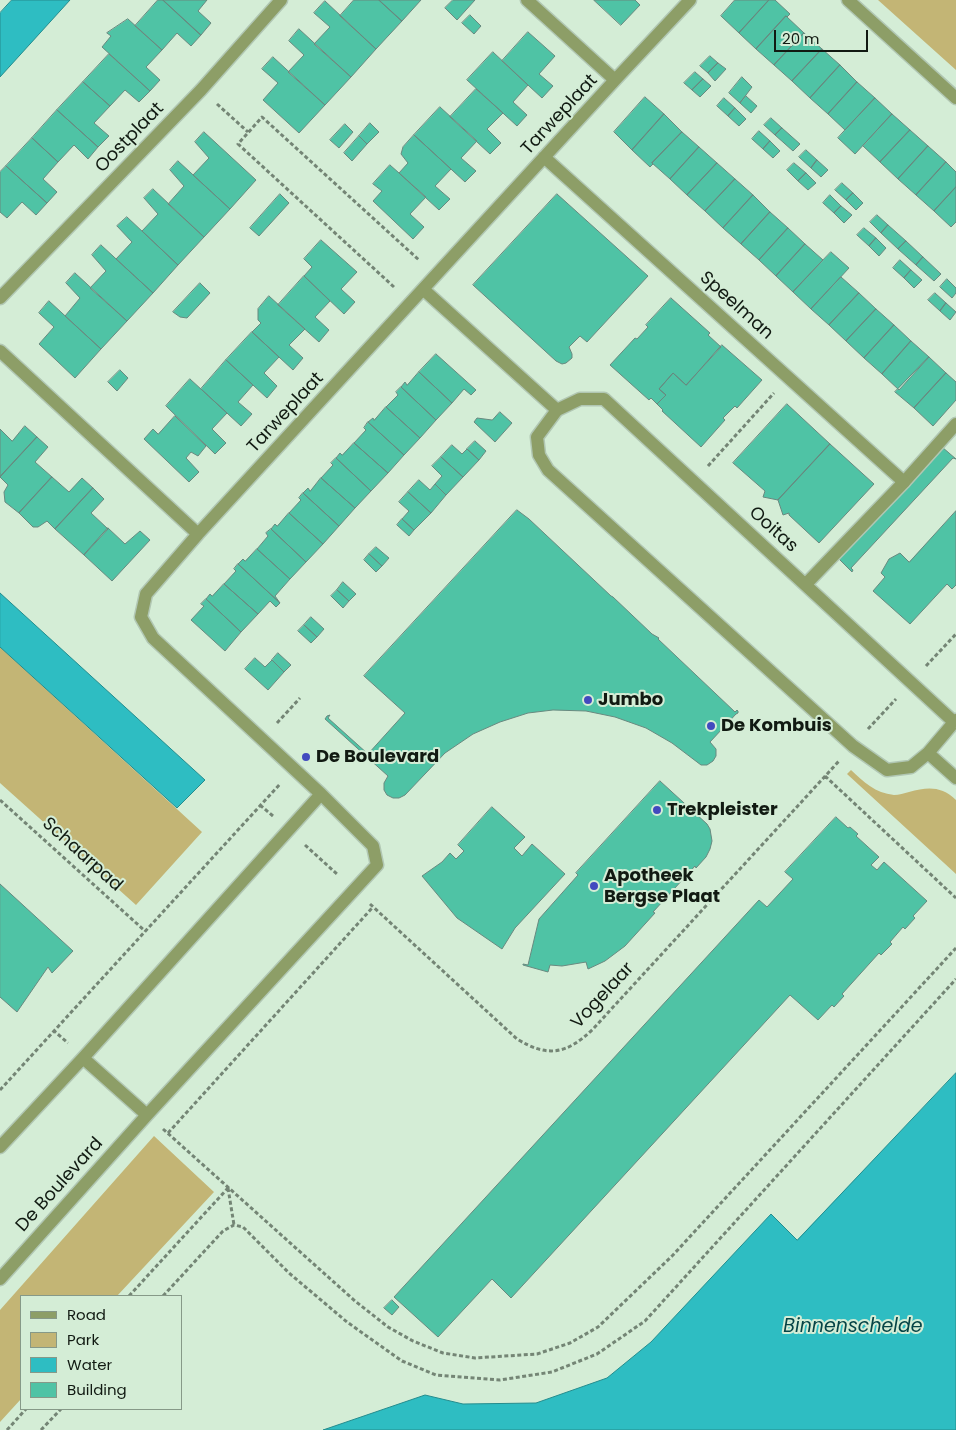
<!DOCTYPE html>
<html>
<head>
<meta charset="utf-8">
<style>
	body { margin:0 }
	#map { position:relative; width:956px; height:1430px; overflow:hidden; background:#d4edd6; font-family:Poppins,sans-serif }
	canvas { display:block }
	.legend { position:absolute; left:20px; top:1295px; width:162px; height:115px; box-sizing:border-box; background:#d4edd6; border:1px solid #869988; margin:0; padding:6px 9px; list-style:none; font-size:15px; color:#111a12 }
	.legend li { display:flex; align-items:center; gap:10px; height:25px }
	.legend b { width:25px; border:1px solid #869988 }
	.scale { position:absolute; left:774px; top:30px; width:94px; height:22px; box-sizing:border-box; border:2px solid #111a12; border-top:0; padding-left:6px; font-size:15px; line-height:18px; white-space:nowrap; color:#111a12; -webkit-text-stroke:4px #d4edd6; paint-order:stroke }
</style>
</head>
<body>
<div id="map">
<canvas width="956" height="1430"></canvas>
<ul class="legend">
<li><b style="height:6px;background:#8d9e67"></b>Road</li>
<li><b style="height:14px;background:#c3b575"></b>Park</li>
<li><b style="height:14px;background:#2ebdc2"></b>Water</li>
<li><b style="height:14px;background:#4fc3a5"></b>Building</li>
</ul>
<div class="scale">20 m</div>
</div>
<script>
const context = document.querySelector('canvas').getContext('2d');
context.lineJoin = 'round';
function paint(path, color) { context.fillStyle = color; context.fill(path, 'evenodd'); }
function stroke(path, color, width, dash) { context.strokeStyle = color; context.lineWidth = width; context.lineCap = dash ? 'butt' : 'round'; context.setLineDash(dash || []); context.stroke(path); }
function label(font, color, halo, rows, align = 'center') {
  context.font = font + ' Poppins,sans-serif'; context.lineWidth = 4; context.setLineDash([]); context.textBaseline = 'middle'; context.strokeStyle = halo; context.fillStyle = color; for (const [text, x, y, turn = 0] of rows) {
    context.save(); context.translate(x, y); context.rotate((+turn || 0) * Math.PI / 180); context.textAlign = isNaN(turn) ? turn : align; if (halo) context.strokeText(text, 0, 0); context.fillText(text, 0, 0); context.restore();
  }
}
paint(new Path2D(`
	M878,0H956V70Z
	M0,647L202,832L136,905L0,783Z
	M851,770C864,782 875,793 894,795C899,795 904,793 909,792C928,787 941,786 956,800V874L847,774Z
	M154,1136L214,1192L117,1296H21V1399L0,1422V1310Z`), '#c3b575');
const water = new Path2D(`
	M12,0H70L0,77V13Z
	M0,593L205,780L177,808L0,647Z
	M956,1073V1430H323L425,1395L463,1404L536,1403L607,1378L651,1342L771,1214L797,1240Z`);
paint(water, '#2ebdc2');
stroke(water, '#258c8d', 1);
const building = new Path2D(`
	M158,0H163L201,35L191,46L177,33L162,50L135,26Z
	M163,0H207L198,11L211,23L201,35Z
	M354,0H379L402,21L376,49L340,16Z
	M379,0H421L402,21Z
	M453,0H475L457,20L445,8Z
	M594,0H635L640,5L621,25Z
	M735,0H769L739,33L721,16Z
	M769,0H775L790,14L787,17L786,16L756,49L739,33Z
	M325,1L376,49L351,77L314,44L330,27L314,13Z
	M470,15L481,26L474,34L462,23Z
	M786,16L804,33L774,65L756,49Z
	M128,19L162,50L146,67L160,80L150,91L102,47L111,36L107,33Z
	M299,29L351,77L325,105L288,72L304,55L289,41Z
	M528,32L555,56L539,74L553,86L542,98L502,61Z
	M804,33L822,49L792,81L774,65Z
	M822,49L840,65L810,98L792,81Z
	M493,52L528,85L513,102L527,115L517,126L467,80Z
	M109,54L150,91L139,102L125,90L110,106L83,82Z
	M710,56L718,63L708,73L700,66Z
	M273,57L325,105L299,133L263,100L278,83L262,69Z
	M718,63L726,69L715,81L708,73Z
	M840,65L857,82L828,114L810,98Z
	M695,72L703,79L692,90L684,83Z
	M742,77L752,87L740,103L729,93Z
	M703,79L711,86L700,97L692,90Z
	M83,82L110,106L94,123L109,136L98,147L57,110Z
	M857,82L875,98L845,130L828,114Z
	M476,89L503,113L487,129L501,143L490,154L450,117Z
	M746,96L757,106L751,113L740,103Z
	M645,97L664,114L632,150L614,132Z
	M724,98L735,108L728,116L717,106Z
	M875,98L892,114L855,154L838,138Z
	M440,107L477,141L461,158L476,171L465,182L414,135Z
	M735,108L746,119L739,126L728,116Z
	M57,110L98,147L88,159L74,145L58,162L32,138Z
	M664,114L682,132L652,163L653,164L650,167L632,150Z
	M892,114L910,130L880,162L863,146Z
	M771,118L782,128L775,135L764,125Z
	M370,123L379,132L367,144L359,136Z
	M345,124L353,132L339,148L330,140Z
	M782,128L800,144L793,151L775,135Z
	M910,130L928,146L898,179L880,162Z
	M759,131L770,141L763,149L752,139Z
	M204,132L256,180L230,209L193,175L209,158L195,142Z
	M682,132L699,147L670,179L652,163Z
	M414,135L451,169L435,186L450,199L439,210L399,173L408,163L401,154L403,147Z
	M359,136L367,144L352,161L344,153Z
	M32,138L58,162L43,179L57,192L47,203L6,166Z
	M770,141L780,151L773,158L763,149Z
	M928,146L946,162L916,195L898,179Z
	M699,147L717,163L687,195L670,179Z
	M806,150L817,160L811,168L799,157Z
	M817,160L828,170L821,177L811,168Z
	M178,161L230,209L204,237L168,204L184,186L170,170Z
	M946,162L956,172V187L934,211L916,195Z
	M717,163L735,179L705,211L687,195Z
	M794,163L806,173L798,181L787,170Z
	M390,165L426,197L410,214L424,227L413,239L373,201L382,191L373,184Z
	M6,166L47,203L36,215L22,202L7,218L0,212V172Z
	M806,173L816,183L808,190L798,181Z
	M735,179L753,195L723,228L705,211Z
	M842,183L853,193L846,200L835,190Z
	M956,187V222L951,227L934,211Z
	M153,189L204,237L178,265L142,231L158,214L144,198Z
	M853,193L863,203L856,210L846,200Z
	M280,194L289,203L259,236L250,228Z
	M557,194L648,276L587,342L580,336L569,347L572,354V358L566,363L562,364L556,361L473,285Z
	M753,195L770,212L741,244L723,228Z
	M830,195L841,206L834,213L823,203Z
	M841,206L852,215L844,223L834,213Z
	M770,212L788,228L759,260L741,244Z
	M877,215L888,225L881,233L870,222Z
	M127,217L178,265L153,293L116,259L132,242L117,226Z
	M888,225L906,241L898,249L881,233Z
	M788,228L805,244L776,276L759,260Z
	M864,228L876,238L869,246L857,235Z
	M876,238L886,248L879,256L869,246Z
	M321,240L357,272L341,289L355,302L344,314L304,276L312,267L304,259Z
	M906,241L923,257L916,265L898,249Z
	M805,244L823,260L793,292L776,276Z
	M101,245L153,293L127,321L90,288L106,271L92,255Z
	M831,252L849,268L811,309L793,292Z
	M923,257L941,274L934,281L916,265Z
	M900,260L911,270L904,278L893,268Z
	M911,270L922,280L914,288L904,278Z
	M75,273L127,321L101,349L65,316L80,298L66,283Z
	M304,276L330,301L315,317L329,330L319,342L278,305Z
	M841,277L859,293L829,325L811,309Z
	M947,279L956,288V293L952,298L940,287Z
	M200,283L210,293L187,318L180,317L173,312Z
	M859,293L876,309L846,341L829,325Z
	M935,293L946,303L940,311L928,300Z
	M269,296L305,329L289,345L303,358L293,370L252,332L261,323L258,320V309Z
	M671,298L710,333L708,335L721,347L686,385L673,373L659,389L666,395L657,404L651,398L649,400L610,365L635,338L637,339L648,327L646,325Z
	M49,301L101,349L75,378L39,344L54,327L39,313Z
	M946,303L956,312L950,320L940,311Z
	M876,309L894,325L864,358L846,341Z
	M894,325L911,341L882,374L864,358Z
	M252,332L279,357L264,373L277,386L267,398L226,360Z
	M911,341L929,357L899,390L882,374Z
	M722,345L762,380L737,408L735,406L723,418L725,420L701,447L662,411L663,410L657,404L666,395L659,389L673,373L686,385Z
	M436,354L476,390L471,395L464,389L452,403L419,372Z
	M929,357L946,373L914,408L895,392Z
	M226,360L253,385L238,402L252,414L241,426L201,389Z
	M120,370L128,378L117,391L108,382Z
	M419,372L452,403L436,420L401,387L405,382L407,385Z
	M946,373L956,382V400L933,426L914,408Z
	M190,379L227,413L212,429L226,443L215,454L166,406Z
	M401,387L436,420L420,438L386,407L398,395L396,392Z
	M787,404L830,444L778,500L763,497L765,491L733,463Z
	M386,407L420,438L404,455L368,422L373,418L374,420Z
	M500,412L512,423L495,442L474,422L477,418L492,420Z
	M175,416L206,446L198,456L191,452L186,458L199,472L189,482L144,439L153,429L158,434Z
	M368,422L404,455L388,473L354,443L366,430L364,428Z
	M25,426L37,437L0,477V429L12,441Z
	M37,437L48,447L35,462L52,477L19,513L5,502L4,492L8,485L0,477Z
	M475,441L486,451L479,460L467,449Z
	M354,443L388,473L371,491L336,458L340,453L342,455Z
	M830,444L874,484L819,543L789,515V513L783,515L778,500Z
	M452,445L462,454L467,449L479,460L463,477L441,457Z
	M942,447L956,459L953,458L851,568L853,570L852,572L839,559Z
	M441,457L463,477L446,495L435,484L442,476L432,466Z
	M336,458L371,491L355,508L321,478L333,465L331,463Z
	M52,477L69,492L82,478L93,488L55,529L47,521L38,527H33L19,513Z
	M321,478L355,508L339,526L303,493L308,488L310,491Z
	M419,480L430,490L435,484L446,495L431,513L408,492Z
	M93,488L104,499L91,513L108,529L84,555L55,529Z
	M408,492L431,513L414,530L402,519L409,511L399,502Z
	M303,493L339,526L323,544L289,513L301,500L299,498Z
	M517,510L529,519L611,596L613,597L652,634L659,638L658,639L735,712L737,710L738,711V713L736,714L710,742L716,749V756L713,761L707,765H701L672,743L646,728L615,717L586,711L553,710L528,713L500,722L473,734L445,753L405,795L399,798H393L387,795L384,790V783L388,776L325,719L327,716L330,715L328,718L368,754L405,713L364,676Z
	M956,511V585L952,589L947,584L910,624L873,591L885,577L881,573L889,559L900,553L909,562Z
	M289,513L323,544L306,562L271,529L275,524L277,526Z
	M402,519L414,530L409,536L397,525Z
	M108,528L125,544L140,531L150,540L112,581L84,555Z
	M271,529L306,562L290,579L257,549L268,536L266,533Z
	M376,547L389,558L382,566L369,554Z
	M257,549L290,579L275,596L280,603L238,564L243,559L245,561Z
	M369,554L382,566L376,572L364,560Z
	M238,564L280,603L276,607L270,601L258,614L224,584L236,571L234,569Z
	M343,582L356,594L349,601L337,590Z
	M224,584L258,614L241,632L206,599L210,594L212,596Z
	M337,590L349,601L343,608L331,596Z
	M206,599L241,632L225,651L191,620L204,606L201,604Z
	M311,617L324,629L317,637L304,625Z
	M304,625L317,637L311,643L298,631Z
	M278,653L291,665L284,672L272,660Z
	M255,658L265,667L272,660L284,672L268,690L245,669Z
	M660,781L707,824L710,829L712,841L710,849L706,857L696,868L695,866L653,912L655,913L625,946L605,961L588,969L586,962L562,966L550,965L548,972L523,965V964L528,965L539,919L578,875L576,873Z
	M492,807L525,837L514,848L522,856L532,844L565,874L515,928L502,949L457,918L422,876L442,862L450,853L456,859L464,851L458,845Z
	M836,817L848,828L850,827L858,834L856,836L879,857L871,865L877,870L884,862L927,901L913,916L915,918L905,929L903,927L890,942L892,944L881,955L879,953L842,994L844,996L834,1007L832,1005L818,1020L790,995L511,1298L492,1279L438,1337L394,1297L759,900L767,907L793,879L785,872Z
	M0,884L73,951L52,973L48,967L17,1012L0,997Z
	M392,1300L399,1307L392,1315L384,1308Z`);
paint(building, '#4fc3a5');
stroke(building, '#68897f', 1);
const lane = new Path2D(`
	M806,584L904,482L956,424`);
const street = new Path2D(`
	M527,0L615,80
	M848,0L956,98
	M544,157L904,482
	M424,290L557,410L580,399H604L954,722
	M0,298L201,90L281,0
	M0,351L198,534
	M557,410L537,437L539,455L548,470L853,746L887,770L911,767L928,753L956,720
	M928,753L956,778
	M83,1058L147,1115
	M0,1147L83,1058L321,794
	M0,1279L147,1115L377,865L373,846L321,794L153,638L141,617L146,594L198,534L615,80L690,0`);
stroke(lane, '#b1c7b3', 15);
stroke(street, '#b1c7b3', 15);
stroke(new Path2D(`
	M217,104L248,132
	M394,287L238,144L262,117L419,260
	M708,466L774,393
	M926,666L956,634
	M277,723L300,698
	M868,729L896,699
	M825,776L956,898
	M0,800L145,931
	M260,805L273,816
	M305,845L338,875
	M370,904L517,1039C548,1058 567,1054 593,1029L839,761
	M53,1030L68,1043
	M0,1090L280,784
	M163,1129L355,1301L388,1327L413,1341L443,1353L475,1358L537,1354L570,1343L598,1327L673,1255L956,948
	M168,1133L373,907
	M228,1188L234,1225
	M129,1296L228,1188
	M163,1296L223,1231L234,1225L243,1227L289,1273L347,1322L402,1361L436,1375L500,1380L552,1372L597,1354L645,1321L956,979
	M7,1430L26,1409
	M41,1430L61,1409`), '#748575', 3, [4, 2.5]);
stroke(lane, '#8d9e67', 12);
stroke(street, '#8d9e67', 12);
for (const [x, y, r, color] of [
	[588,700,5,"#424abf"],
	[711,726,5,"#424abf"],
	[306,757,5,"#424abf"],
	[657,810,5,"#424abf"],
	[594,886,5,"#424abf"]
]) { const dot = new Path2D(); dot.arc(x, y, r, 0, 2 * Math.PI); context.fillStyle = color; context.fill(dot); stroke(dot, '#d4edd6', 2); }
label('18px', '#111a12', '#d4edd6', [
	["Tarweplaat",560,115,-47],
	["Oostplaat",130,138,-46],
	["Speelman",736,306,42],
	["Tarweplaat",286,413,-47],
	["Ooitas",773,530,42],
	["Schaarpad",82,855,42],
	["Vogelaar",603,996,-47],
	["De Boulevard",60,1185,-48]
]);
label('bold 18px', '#111a12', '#d4edd6', [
	["Jumbo",598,700],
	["De Kombuis",721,726],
	["De Boulevard",316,757],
	["Trekpleister",667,810],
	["Apotheek",604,876],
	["Bergse Plaat",604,897]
], 'left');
label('italic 19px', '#054446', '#d4edd6', [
	["Binnenschelde",853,1327]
]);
</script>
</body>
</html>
